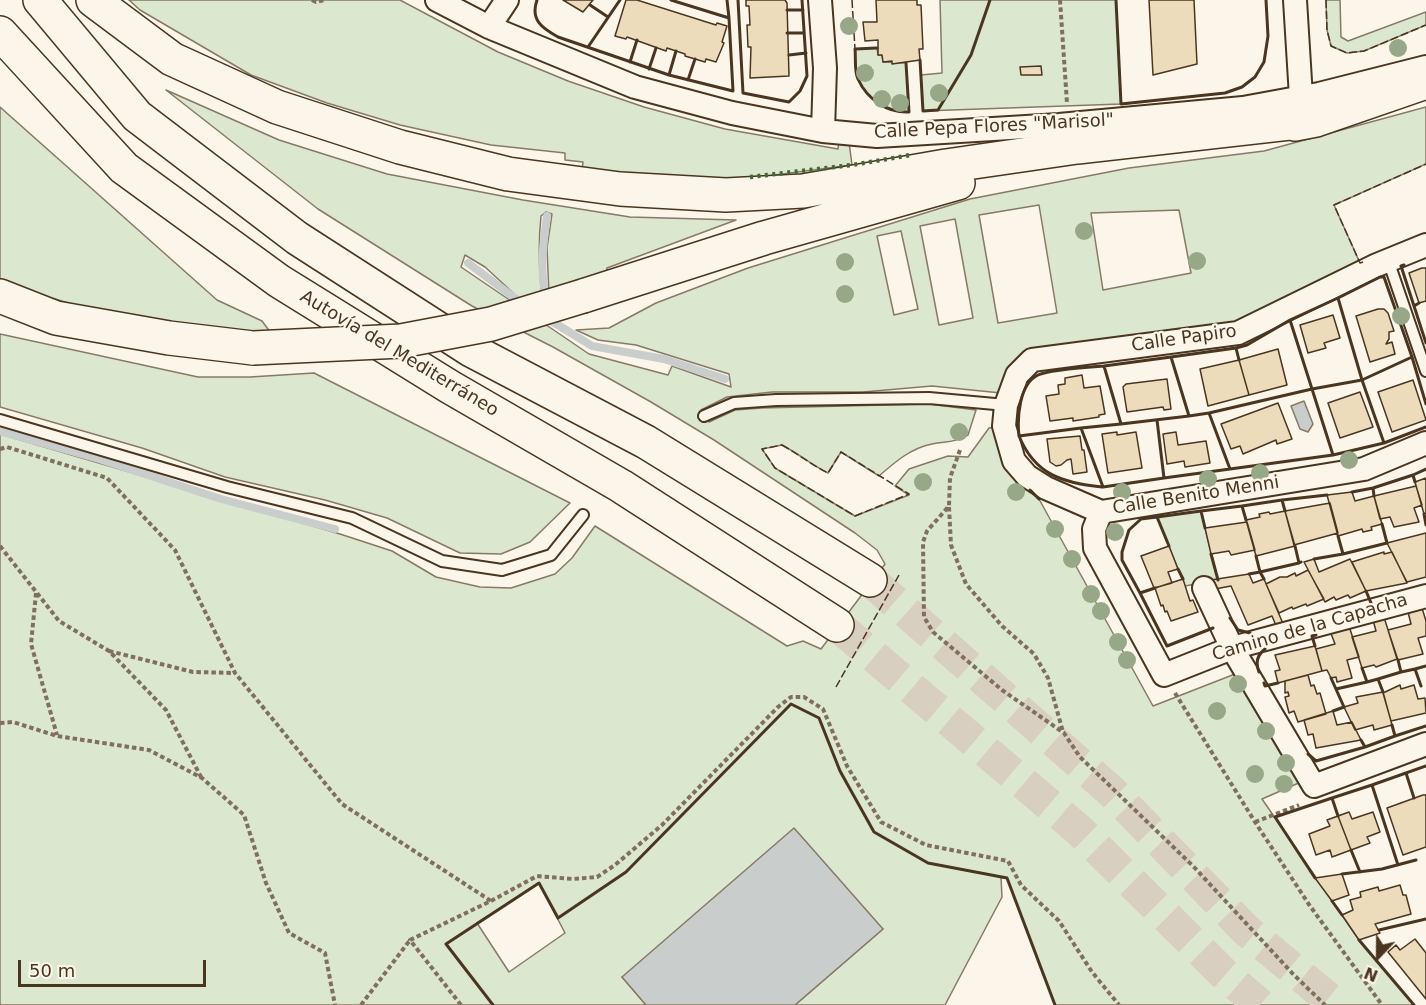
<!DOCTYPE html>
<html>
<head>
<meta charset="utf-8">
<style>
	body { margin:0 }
	#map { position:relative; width:1426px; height:1005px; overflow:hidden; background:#fbf6e9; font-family:"DejaVu Sans",sans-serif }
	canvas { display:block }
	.north { position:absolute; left:1348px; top:927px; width:60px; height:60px; -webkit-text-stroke:4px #fbf6e9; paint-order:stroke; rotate:202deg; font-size:16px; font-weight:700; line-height:24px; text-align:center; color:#4a3520 }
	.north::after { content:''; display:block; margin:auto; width:21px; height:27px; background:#4a3520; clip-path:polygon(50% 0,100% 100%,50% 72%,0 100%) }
	.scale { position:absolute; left:18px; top:960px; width:188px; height:27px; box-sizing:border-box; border:3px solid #4a3520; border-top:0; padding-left:8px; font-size:18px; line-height:21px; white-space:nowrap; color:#4a3520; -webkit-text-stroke:4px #fbf6e9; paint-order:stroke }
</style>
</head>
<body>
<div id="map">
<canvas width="1426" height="1005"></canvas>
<div class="north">N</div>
<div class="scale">50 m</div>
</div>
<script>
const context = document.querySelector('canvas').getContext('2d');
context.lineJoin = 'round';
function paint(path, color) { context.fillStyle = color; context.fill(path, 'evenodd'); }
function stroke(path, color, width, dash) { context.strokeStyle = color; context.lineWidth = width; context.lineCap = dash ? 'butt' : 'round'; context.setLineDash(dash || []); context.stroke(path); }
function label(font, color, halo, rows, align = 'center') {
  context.font = font + ' "DejaVu Sans",sans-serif'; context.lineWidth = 4.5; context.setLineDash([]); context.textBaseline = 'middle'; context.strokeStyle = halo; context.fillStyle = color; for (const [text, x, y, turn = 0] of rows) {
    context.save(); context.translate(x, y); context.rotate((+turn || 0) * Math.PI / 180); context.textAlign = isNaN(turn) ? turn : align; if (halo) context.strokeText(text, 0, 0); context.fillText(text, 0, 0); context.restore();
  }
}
const green = new Path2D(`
	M129,0H400L498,52L568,81L644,107L725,129L838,149L839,141L849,142L852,165L767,176L698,180L582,171L583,162L565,160V153L491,145L400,125L327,103L251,75L140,10Z
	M940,0H1116L1121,104L923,111L921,75L942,73Z
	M1326,0H1340L1341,37L1348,41L1426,12V25L1364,51L1347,53L1331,46L1327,30Z
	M877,48L878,55H882L883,62L906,63L909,112C887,113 867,99 858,79C854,71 856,58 855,49Z
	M166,90L279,140L387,174L523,200L630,217L736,220L607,268L605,279L549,295L547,248L552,214L546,212L541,216C538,244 539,270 542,298L523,302L485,267L465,255L461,267L589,354L668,375L672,366L731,387L729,374L636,345L598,340L576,330L609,328L656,303L748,268L970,199L1129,168L1264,151L1426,107V164L1334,205L1360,263L1232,327L1033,350L1001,393L932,386L863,392H772L727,397L701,410L709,422L735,410L761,408L929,404L976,410L968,435C953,443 948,441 932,444C911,448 895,462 879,476L841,452L828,473C812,465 799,454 782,445L762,449L775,468L855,516L909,495L895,486L909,469L948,456L968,457L989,428L995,427L1029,490L1039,499L1153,706L1235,674L1301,782L1262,799L1359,940L1414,1005H1055L1007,878L1001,877L1002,897L945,1005H795L883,929L622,977L646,1005H0V434L340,534L392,551L436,577L480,587L511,588L555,574L572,558L595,526L787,646L803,641L821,649L885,564L877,550L855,533L714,440L651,402L553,347L472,306L318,209ZM1039,205L1057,313L998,323L979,215ZM1179,210L1191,273L1103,290L1091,213ZM955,219L973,318L939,325L920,226ZM901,231L918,309L894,315L877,236ZM539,883L565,933L509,972L477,923Z
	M0,107L217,300L262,321L271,333H254L96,311L0,283Z
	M0,334L198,377H250L314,373L570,503L530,542L501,554L460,553L387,518L325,500L225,477L142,448L0,407Z
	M1201,511L1218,580L1185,586L1157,517Z`);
paint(green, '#dce7d0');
stroke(green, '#887966', 1.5);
const water = new Path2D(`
	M1304,401L1313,424L1308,432L1300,429L1291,406Z
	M794,828L883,929L795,1005H646L622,977Z`);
paint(water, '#c9cecd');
stroke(water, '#887966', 1.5);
stroke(new Path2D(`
	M468,263L524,305
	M547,300C539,274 543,243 547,216
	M545,317L592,346L664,359L725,379
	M0,431L99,459L221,499L335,529`), '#c9cecd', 8);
const building = new Path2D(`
	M563,0H593L583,12Z
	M631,0H637L716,25L717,23L727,26L722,42L724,43L716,62L706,59L705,62L685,56V54L667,48L666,51L627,37L626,39L615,36L626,0Z
	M746,0H785L787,3L789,76L750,78L751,47H748L747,25H750L749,6H746Z
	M876,0H917V5H921L923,49H919L920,60L892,64V61L883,62L882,55H878V40L865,41L863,22H877Z
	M1149,0H1194L1197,64L1153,75Z
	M1041,66L1042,75H1021L1020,67Z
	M1422,268H1426V301L1419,303L1409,273Z
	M1378,309H1384L1388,313L1394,331L1389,332V339L1386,344L1392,342L1395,354L1370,362L1356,316Z
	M1333,315L1340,338L1324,343L1326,348L1308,353L1300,325Z
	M1278,349L1287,385L1249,395L1239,360Z
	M1239,360L1249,395L1208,406L1200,369Z
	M1082,375L1084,388L1100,386L1105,414L1099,415V417L1073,421V418L1050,421L1046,396L1059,394L1058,385L1065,384V378Z
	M1167,379L1171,409L1164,410L1163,407L1127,412L1123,387L1126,384Z
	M1413,380L1426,420L1392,432L1378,392Z
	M1360,392L1373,427L1340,438L1328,403Z
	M1278,403L1292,439L1277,444L1276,440L1243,454L1240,446L1231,449L1221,424Z
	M1117,432V435L1136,432L1142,468L1108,473L1102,434Z
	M1176,432L1178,445L1206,441L1210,463L1185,467L1184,461L1167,464L1163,434Z
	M1080,436L1082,450H1084L1087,472L1073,474L1071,459L1067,460L1061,465L1056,466L1050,462L1047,439Z
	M1426,478V513L1424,514L1415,482Z
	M1416,486L1422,505L1414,508L1419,522L1394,527L1390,517L1380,519L1374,496Z
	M1352,492L1355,501L1374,496L1382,524L1371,527L1372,530L1363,532L1362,529L1338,536L1327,495Z
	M1330,503L1338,533L1294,545L1285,511Z
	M1285,511L1295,546L1256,556L1246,520L1260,517L1259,514L1269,512L1270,514Z
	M1247,522L1255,550L1231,555L1229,551L1211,554L1205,528Z
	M1426,533V577L1407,582L1387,543Z
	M1169,546L1178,569L1168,572L1172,583L1154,588L1141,556Z
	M1384,552V554L1392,552L1407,583L1366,591L1352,562Z
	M1314,559L1319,572L1350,559L1366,591L1350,598L1348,595L1336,600L1334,597L1325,602L1304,562Z
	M1308,570L1324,599L1307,606L1306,604L1293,609L1292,607L1279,613L1266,584L1280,577H1287L1295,573L1296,576Z
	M1249,574L1253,583L1264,579L1284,626L1277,628L1272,616L1248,625L1231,586L1215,589L1211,580Z
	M1183,579L1190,601L1193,600L1198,612L1171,621L1167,611L1165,612L1163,605L1161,606L1155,588Z
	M1422,608L1426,621V636L1418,638L1423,654L1398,660L1388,630L1411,624L1408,612Z
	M1384,617L1397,659L1376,667L1374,665L1362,668L1352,637L1376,631L1373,620Z
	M1349,626L1359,657L1347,660L1352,678L1337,682L1336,677L1331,678L1327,670L1322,671L1316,649L1335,644L1330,631Z
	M1315,646L1322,671L1278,683L1275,671L1280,670L1275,655Z
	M1308,675L1311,686L1314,685L1317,694L1320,693L1326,714L1298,722L1294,711L1289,713L1285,697L1289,696L1288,692L1285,693V681Z
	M1400,685L1401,689L1414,685L1418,699L1425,698L1426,713L1391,721L1383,693Z
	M1383,692L1392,725L1374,730L1373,725L1355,730L1344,707L1358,703L1356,697Z
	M1333,711L1337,725L1352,722L1361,740L1316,748L1313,734L1308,735L1304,720Z
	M1423,795H1426V847L1403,855L1387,808Z
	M1349,812L1352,819L1373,812L1380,832L1367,837L1370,843L1351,850L1338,816Z
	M1338,816L1351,850L1332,857L1330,850L1316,855L1309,834L1330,826L1327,820Z
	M1342,874L1349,895L1332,901L1315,878Z
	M1400,885L1403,895H1406L1411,914L1375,924L1380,933L1359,940L1342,915L1353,910L1350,900L1361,897L1360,892L1378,887L1379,891Z
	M1415,939L1426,953V999L1388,952L1396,945L1400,950Z`);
paint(building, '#ecdcbc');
stroke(building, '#4a3520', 1.5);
stroke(new Path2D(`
	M870,580L1112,792L1247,931L1336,1005
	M837,625L1080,831L1224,974L1260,1005`), '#d8cfc1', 33, [33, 16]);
const lane = new Path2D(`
	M1388,260L1426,371
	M704,416L734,403L776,400L929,398L1006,405
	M0,420L227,487L352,518L442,561L502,570L551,555L583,515`);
const street = new Path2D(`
	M437,0L489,27L635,87L732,113L823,131L877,136L1059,125L1243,108L1319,94L1426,67
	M820,0L825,68L823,131
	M1295,0L1301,97
	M489,27L507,0
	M1426,245L1377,265L1238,333L1032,360L1017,375L1006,405L1004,426L1014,461L1027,476L1046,488L1101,512L1364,469L1426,443
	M1101,512L1094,529L1095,548L1164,675L1232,648L1426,596
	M1204,588L1232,648L1314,786L1426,744`);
const highway = new Path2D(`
	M40,0L137,116L297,238L471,350L646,442L870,580
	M93,0L172,59L277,107L400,147L508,174L620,189L726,195L803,191L946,166L1077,147L1316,120
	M0,33L124,168L279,281L450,387L621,486L837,625
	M1295,124L1316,120L1426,82
	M0,296L56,318L169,338L253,348
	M583,296L764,238L958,183`);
stroke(lane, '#4a3520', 14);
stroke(street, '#4a3520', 26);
stroke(highway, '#4a3520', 36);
stroke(new Path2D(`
	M312,0L316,2L325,0
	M1060,0L1067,103
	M0,449L7,447L107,478L175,550L235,673L342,804L491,901
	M960,450L950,478L949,506L927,531L923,542L924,617L933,632L1002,690L1064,733L1080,757L1194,867L1293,974L1325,1005
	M949,507L951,545L966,584L1002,626L1034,654L1048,678L1063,732
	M0,546L59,621L109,651L166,710L201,777
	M36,593L31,644L57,735
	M109,651L193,672L235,673
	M1175,693L1255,822L1310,906L1382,1005
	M0,723L13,722L57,736L149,750L202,778L244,815L266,883L289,933L325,953L335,1005
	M1255,822L1299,805
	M361,1005L410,940
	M461,1005L410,940L491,901L537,876L573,879L597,877L615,865L662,825L778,707L791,697H804L823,709L847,766L881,822L926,845L1008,861L1021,885L1059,921L1092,972L1119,1005`), '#7f6f5c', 4, [4.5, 3]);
stroke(lane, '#fbf6e9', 10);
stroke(street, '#fbf6e9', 22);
stroke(highway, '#fbf6e9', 33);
const highwayBridge = new Path2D(`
	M253,348L401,341L491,324L583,296`);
stroke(highwayBridge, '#4a3520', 36, []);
stroke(highwayBridge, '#fbf6e9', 33);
stroke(new Path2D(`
	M750,177L852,165L911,155`), '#436837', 4.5, [3, 4.5]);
stroke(new Path2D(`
	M852,0L855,49
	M1326,0L1327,30L1331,46L1347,53L1364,51L1426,25
	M1363,262L1360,263L1334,205L1426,164
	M782,445C798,454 812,465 828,473L841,452L909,494L855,516L775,468L762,449Z
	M836,687L899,575`), '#4a3520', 1.5, [8, 3]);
stroke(new Path2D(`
	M537,0C530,20 542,28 558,37L669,75L733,91L729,18L671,0
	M727,0L729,18
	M738,0L743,93L789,102L800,91L807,76L802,0
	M1116,0L1121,104L1225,93L1242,87L1255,77L1264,62L1268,36L1266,0
	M590,5L608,17
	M787,10H803
	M787,33H804
	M588,47L620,0
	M877,48L855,49C856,58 854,71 858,79C867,99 887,113 909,112L906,63
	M789,55L806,53
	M920,60L923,111L938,110L971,55L990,0
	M630,62L637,40
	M649,69L656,48
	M669,75L676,51
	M688,80L695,59
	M1404,265L1401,266L1414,306L1419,303
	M1414,306L1426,343
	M1171,357L1104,366L1121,424L1189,416
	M1412,357L1384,277H1380L1338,298L1362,380L1412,357L1426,404
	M1239,360L1236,348L1247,345L1290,320
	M1209,413L1189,416L1171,357L1236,348
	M1157,420L1164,478L1230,469
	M1121,424L1081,428L1103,487L1164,478
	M1081,428L1019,436C1035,475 1063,483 1102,487
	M1019,436C1017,418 1019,384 1038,375C1048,370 1090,367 1104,366
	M1384,443L1426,427
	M1333,455L1312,389L1209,413L1230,469L1333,455L1384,443L1362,380L1312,389L1290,320L1338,298
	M1415,482L1413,475L1426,469
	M1030,490L1039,499
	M1352,492L1373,488
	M1374,496L1373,488L1413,475
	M1282,500L1327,495
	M1201,511L1242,506
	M1424,514L1426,525
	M1246,520L1242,506L1282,500L1285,511
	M1338,536L1343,554L1387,543L1382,524
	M1169,546L1157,517L1201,511L1205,528
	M1295,546L1299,563L1301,562
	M1211,554L1218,580
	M1314,559L1343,554
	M1178,569L1183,579
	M1249,574L1260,572L1256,556
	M1264,579L1260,572L1299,563
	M1155,588L1140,593L1167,646L1213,628
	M1366,591L1371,603
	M1140,593L1122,560V552L1129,530L1141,519L1157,517
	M1230,618L1238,630L1250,633
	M1315,646L1312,636L1316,635
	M1415,669L1426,666
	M1259,672C1255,662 1257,655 1265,649
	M1401,672L1415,669L1421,686
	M1331,678L1344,707L1333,711
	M1378,679L1401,672L1398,660
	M1367,682L1378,679L1383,692
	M1264,683L1265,686L1278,683
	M1336,689L1367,682L1362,668
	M1392,725L1395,736L1426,726
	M1365,747L1395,736
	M1308,754L1316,761L1365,747L1361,740
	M1406,773L1414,798
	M1372,785L1426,766
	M1332,798L1372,785L1398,865
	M1351,850L1360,872
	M1342,874L1382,869L1416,860
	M1315,878L1275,817L1332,798L1338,816
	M1332,901L1342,915
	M1379,930L1426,919
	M1359,940L1414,1005
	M493,1005L446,944L539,883L558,918L626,872L791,704L819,718L840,771L874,832L928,863L1007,878L1055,1005`), '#4a3520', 3);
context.fillStyle = '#96a887';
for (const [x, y] of [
	[849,26],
	[1398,48],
	[865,73],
	[939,93],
	[882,99],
	[900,103],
	[1084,231],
	[1197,261],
	[845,262],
	[845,294],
	[1401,316],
	[959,432],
	[1349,460],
	[1260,473],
	[1208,479],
	[923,482],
	[1016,492],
	[1122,492],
	[1055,529],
	[1115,532],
	[1072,559],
	[1091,594],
	[1101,611],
	[1118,642],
	[1127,660],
	[1238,684],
	[1217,711],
	[1266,731],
	[1286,763],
	[1255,774],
	[1284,784]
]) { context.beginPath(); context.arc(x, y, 9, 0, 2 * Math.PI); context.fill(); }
label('18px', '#4a3520', '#fbf6e9', [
	["Calle Pepa Flores \"Marisol\"",994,127,-3],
	["Calle Papiro",1184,339,-8],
	["Autovía del Mediterráneo",399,354,31],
	["Calle Benito Menni",1196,496,-9],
	["Camino de la Capacha",1310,628,-16]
]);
</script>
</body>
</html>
